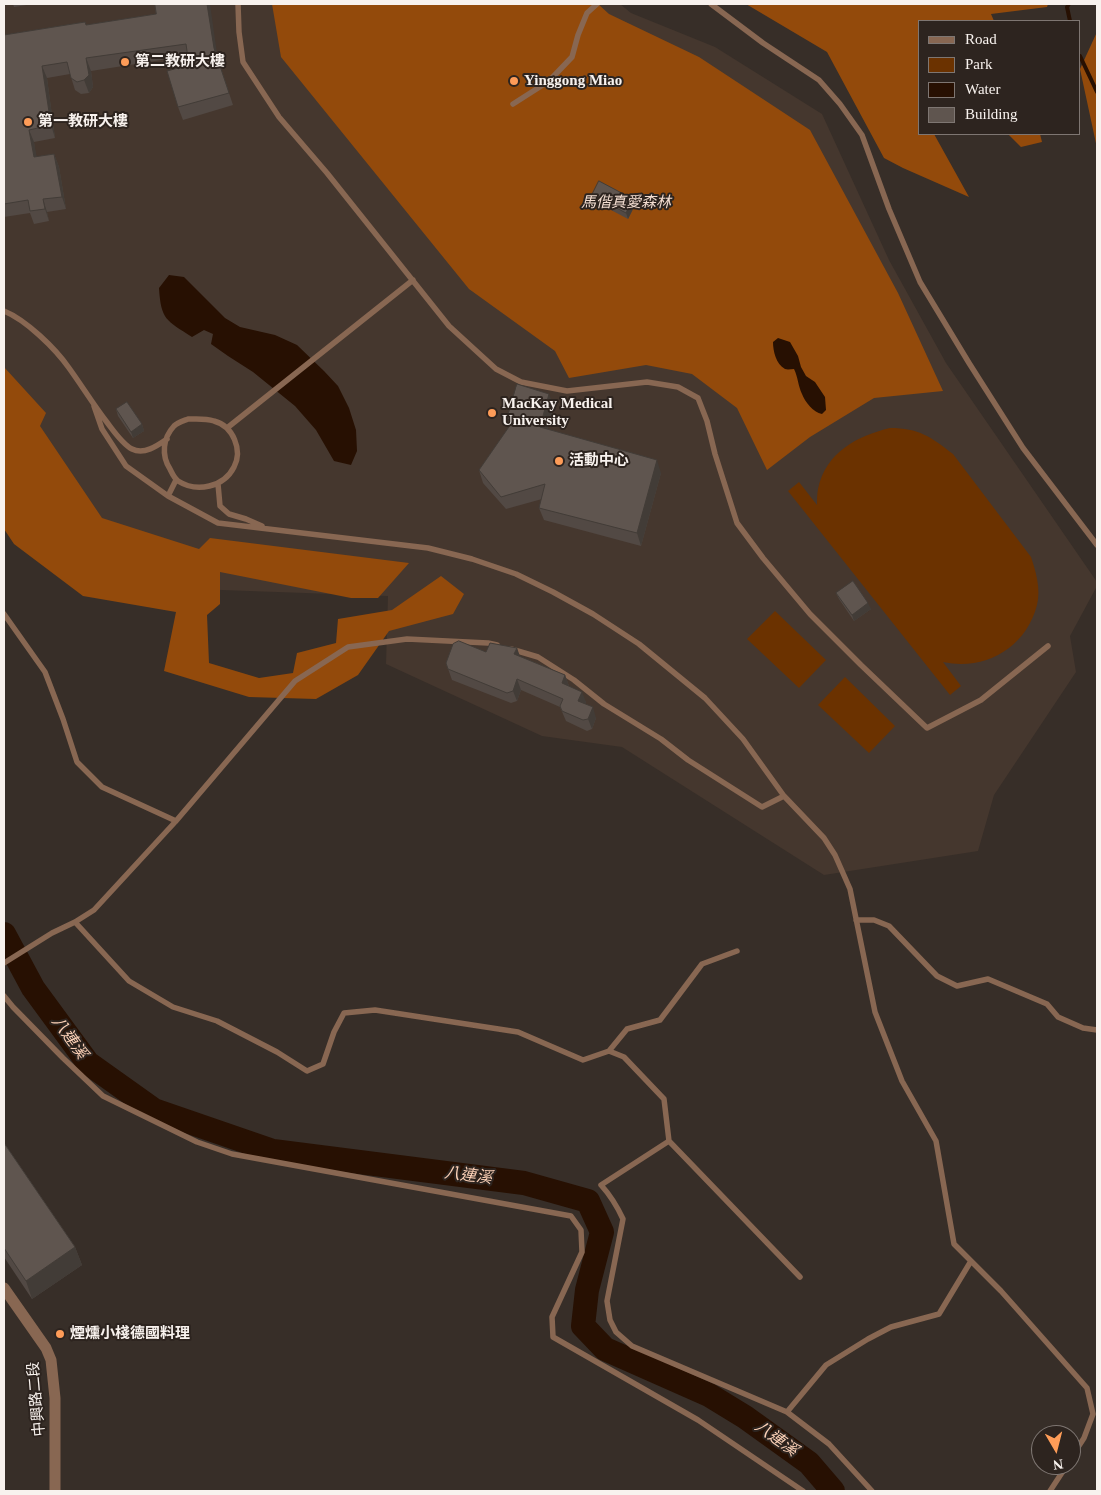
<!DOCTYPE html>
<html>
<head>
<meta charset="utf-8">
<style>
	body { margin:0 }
	#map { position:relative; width:1101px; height:1495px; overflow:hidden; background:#372e28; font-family:"Times New Roman",serif }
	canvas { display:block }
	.frame { position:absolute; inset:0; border:5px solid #f8f2ee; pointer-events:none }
	.legend { position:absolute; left:918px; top:20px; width:162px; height:115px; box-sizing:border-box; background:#2d241f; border:1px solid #7e7672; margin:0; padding:6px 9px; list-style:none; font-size:15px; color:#f8f2ee }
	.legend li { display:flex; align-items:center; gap:10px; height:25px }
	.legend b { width:25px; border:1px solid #7e7672 }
	.north { position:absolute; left:1031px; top:1425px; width:50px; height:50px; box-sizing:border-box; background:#2d241f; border:1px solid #7e7672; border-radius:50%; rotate:172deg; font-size:14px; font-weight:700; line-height:20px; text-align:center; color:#f8f2ee }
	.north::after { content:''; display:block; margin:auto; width:18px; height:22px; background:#fe9c58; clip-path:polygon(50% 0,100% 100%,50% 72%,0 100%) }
</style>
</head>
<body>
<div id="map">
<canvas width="1101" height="1495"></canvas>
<div class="frame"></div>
<ul class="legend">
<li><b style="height:6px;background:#886752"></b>Road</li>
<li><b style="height:14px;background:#6b3200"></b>Park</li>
<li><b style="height:14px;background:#271002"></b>Water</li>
<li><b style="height:14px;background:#5f554f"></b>Building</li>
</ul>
<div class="north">N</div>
</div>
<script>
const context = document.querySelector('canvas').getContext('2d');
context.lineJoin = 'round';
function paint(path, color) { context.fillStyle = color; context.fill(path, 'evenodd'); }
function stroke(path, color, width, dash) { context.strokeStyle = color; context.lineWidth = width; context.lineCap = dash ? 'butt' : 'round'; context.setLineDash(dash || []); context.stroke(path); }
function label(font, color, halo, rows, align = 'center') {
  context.font = font + ' "Times New Roman","Noto Sans TC",serif'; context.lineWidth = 4; context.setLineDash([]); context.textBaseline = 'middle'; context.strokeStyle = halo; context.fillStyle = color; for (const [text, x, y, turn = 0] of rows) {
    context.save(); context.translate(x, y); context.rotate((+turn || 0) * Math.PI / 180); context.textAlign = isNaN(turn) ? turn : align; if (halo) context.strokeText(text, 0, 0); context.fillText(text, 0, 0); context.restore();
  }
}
paint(new Path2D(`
	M4,4H620L631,13L715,47L822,114L889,260L946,363L1097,582V586L1070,636L1076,672L994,795L978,851L824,875L622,747L542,736L386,664L388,596L194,589L4,462Z`), '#45372e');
paint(new Path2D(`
	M890,428C919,428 931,437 953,454L1031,557C1036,572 1041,589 1037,605C1026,648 985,671 943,662L961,686L950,695L788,491L799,482L817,505C817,500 817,494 818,489C826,452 857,436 890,428Z
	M775,611L826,660L799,688L747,639Z
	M845,677L895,726L869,753L818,705Z`), '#6b3200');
paint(new Path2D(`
	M272,4H598L609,14L699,57L810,130L898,293L943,391L874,398L810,437L767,470L737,408L692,374L646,365L569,378L555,351L469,289L281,57Z
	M746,4H1048L1047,7L991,14L994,21H920V134H934L969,197L903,168L884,158L827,52Z
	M1097,32V148L1080,69Z
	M1008,134H1040L1042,142L1021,147Z
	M4,367L46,413L40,426L102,518L199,549L210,538L409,563L378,598H351L220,572V604L207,615L209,663L259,678L293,673L297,653L336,643L338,619L392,610L441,576L464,594L453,614L389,631L358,675L316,699L249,697L164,671L176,612L83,596L14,544L4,529Z`), '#934a0b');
paint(new Path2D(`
	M169,275L184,277L225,318L240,327L275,335L297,345L324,371L338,386L349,408L356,430L357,451L351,465L334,461L316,430L295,406L253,372L228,356L211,344L213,334L204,330L192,337C166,320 161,320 159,288Z
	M778,338L790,342L798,356L801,367L806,376L815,382L825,397L826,410L822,414C813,412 805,402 802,394C798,386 798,377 794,369C791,369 788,370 785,369C776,364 773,351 773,342Z`), '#271002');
stroke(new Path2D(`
	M1069,4L1067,7L1070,21
	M1080,56L1097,92`), '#271002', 4);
stroke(new Path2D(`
	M4,934L33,988L88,1063L154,1110L273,1151L524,1183L588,1201L602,1232L587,1290L583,1326L605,1349L709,1395L745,1417L809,1463L833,1491`), '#271002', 24);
stroke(new Path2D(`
	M238,4L239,32L243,62L279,117L327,173L449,326L496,369L521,382L567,391L647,382L678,387L698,398L707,421L715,454L737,523L763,558L810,614L861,665L927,728L981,700L1048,646
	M711,4L763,43L819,80L840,104L862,135L889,209L920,282L969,363L1023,448L1097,545
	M513,104L549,81L572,57L578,35L587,13L597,4
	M4,311C26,320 55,348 69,368C82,386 93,404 106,421C113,430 122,444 132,449C144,455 157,446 167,439
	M94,406L102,429L126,466L168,496L218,523L428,548L472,559L516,574L553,592L593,614L639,644L705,698L743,739L784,796L824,838L835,855L850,889L875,1012L902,1081L936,1141L954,1244L1001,1291L1087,1388L1093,1414L1084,1438L1071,1458
	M188,419C197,419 205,418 214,421C233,426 243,450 234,467C224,487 197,493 178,481C174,478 172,473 170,469C161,455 163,438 174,426C177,423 183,421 188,419Z
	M227,428L413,280
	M218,484L220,506L229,514L246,519L262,526
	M168,496L176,480
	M4,614L45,672L63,719L77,762L102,787L176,821
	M511,649L538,657L574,680L604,704L661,739L688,760L762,807L784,796
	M856,920H874L889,926L937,976L957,986L988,979L1047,1004L1058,1017L1083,1028L1097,1030
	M75,922L129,981L173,1007L217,1021L277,1052L307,1071L323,1064L334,1032L344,1013L375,1010L518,1032L583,1060L609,1051L624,1057L664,1099L669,1141L800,1277
	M4,963L52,933L75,922L94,910L176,821L295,681L348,647L407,639L488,643L497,645
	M4,996L13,1007L63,1058L103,1096L197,1142L232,1154L571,1216L581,1230L582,1252L552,1317L553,1337L698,1420L803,1491
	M609,1051L627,1029L660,1020L702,964L737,951
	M669,1141L601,1185C611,1196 617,1206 623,1219L607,1301L610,1320L616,1332L632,1346L787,1412L829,1444L872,1491
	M787,1412L826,1365L868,1339L891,1327L939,1314L971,1261
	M1050,1491L1067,1465`), '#886752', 5.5);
stroke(new Path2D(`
	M4,1288L46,1348L51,1360L55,1398V1491`), '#886752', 11);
paint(new Path2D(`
	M13,4H33L14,7Z
	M156,14L218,60L233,105L183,120L178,107L189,65L187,56L91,71L93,87L89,93L81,94L75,90L70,74L47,78L55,138L34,142L36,157L54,154L59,167L66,209L47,212L49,221L34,224L30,213L4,217V35L85,22L86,25Z
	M592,195L635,205L628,219L594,201Z
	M554,406L547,429L661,473L641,546L544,520L539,508L542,499L506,509L483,483L479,470L510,426L507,419Z
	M116,409L142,424L144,431L133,438L118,416Z
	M836,593L871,609L854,621L839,599Z
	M517,648L519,656L565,675L569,686L586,702L585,704L596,718L592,729L587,731L566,721L560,707L521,690L517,701L511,703L452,680L446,663L486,652Z
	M4,1143L75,1247L82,1265L32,1299L4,1257Z`), '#524944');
paint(new Path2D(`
	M207,4H210L218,60L233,105L214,48Z
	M86,58L91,71L93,87L89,93L84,80Z
	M42,66L47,78L55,138L51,125Z
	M29,130L34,142L39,169L34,157Z
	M54,154L59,167L66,209L62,197Z
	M43,199L47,212L49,221L45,209Z
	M633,199L635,205L628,219L626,213Z
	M549,394L554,406L545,440L540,427Z
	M142,424L144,431L133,438L131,432Z
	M657,460L661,473L641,546L637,533Z
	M868,603L871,609L854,621L852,615Z
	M517,648L521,659L514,654Z
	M565,675L569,686L565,694L562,683Z
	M517,679L521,690L517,701L513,691Z
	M582,692L586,702L582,712L578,701Z
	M593,707L596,718L592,729L588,719Z
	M75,1247L82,1265L32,1299L26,1281Z`), '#423c37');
const building = new Path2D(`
	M155,4H207L214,48L229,93L178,107L167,71L189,65L186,44L86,58L89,75L84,80L77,82L71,78L67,62L42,66L51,125L29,130L34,157L54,154L62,197L43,199L45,209L30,211L28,200L4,204V35L85,22L86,25L156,14Z
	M599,181L633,199L626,213L592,195Z
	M517,384L549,394L540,427L657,460L637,533L539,508L545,484L501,497L479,470L513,421L507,419Z
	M127,402L142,424L131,432L116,409Z
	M853,581L868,603L852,615L836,593Z
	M459,641L486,652L490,643L517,648L514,654L565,675L562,683L582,692L578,701L593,707L588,719L583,720L562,711L560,706L563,699L517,679L513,691L507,693L448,669L446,663L453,644Z
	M4,1143L75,1247L26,1281L4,1248Z`);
paint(building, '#5f554f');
stroke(building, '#423c37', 1);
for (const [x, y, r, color] of [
	[125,62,5,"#fe9c58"],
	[514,81,5,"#fe9c58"],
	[28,122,5,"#fe9c58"],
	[492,413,5,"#fe9c58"],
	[559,461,5,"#fe9c58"],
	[60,1334,5,"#fe9c58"]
]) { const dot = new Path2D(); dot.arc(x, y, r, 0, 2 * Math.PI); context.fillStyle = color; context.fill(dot); stroke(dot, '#2d241f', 2); }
label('bold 15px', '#f8f2ee', '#2d241f', [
	["第二教研大樓",135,62],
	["Yinggong Miao",524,81],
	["第一教研大樓",38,122],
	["MacKay Medical",502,404],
	["University",502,421],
	["活動中心",569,461],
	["煙燻小棧德國料理",70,1334]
], 'left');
label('italic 15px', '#f3ddd0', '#2d241f', [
	["馬偕真愛森林",626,203]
]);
label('15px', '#f8f2ee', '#2d241f', [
	["中興路二段",37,1399,-95]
]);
label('italic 16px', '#fbd0b6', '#2d241f', [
	["八連溪",69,1038,54],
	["八連溪",468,1176,7],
	["八連溪",776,1439,36]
]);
</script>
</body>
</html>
